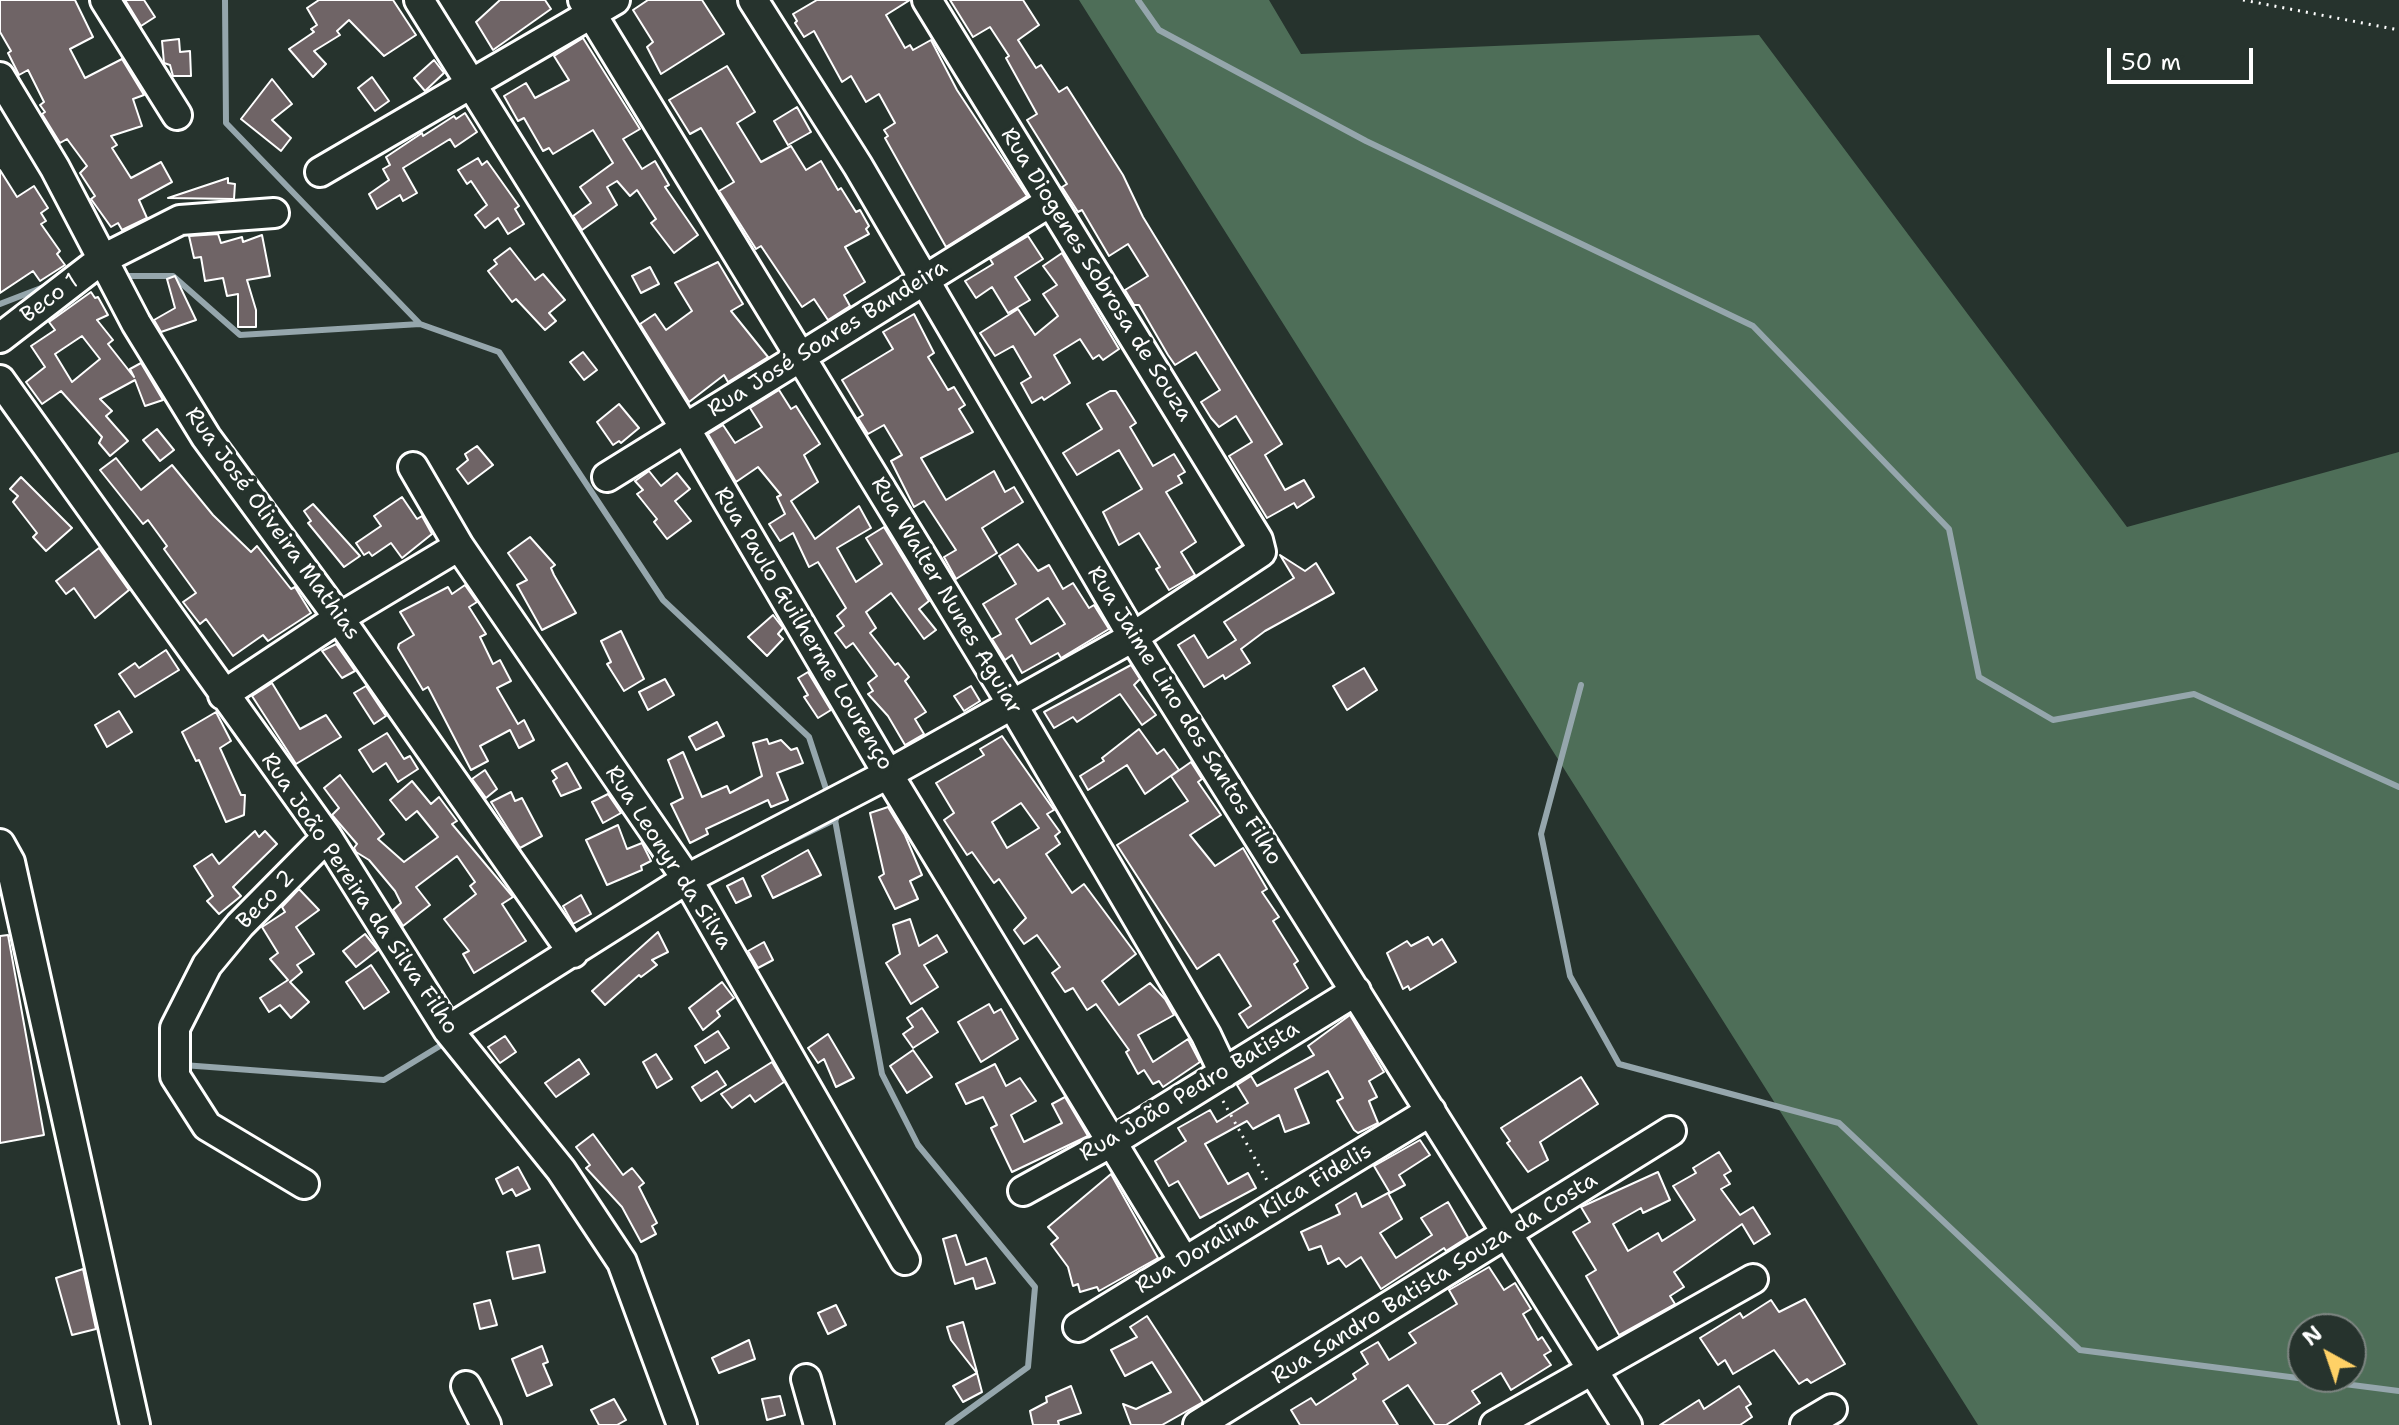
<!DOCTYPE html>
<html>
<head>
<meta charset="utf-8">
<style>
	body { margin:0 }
	#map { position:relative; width:2399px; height:1425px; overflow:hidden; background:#26332d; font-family:"Shantell Sans",sans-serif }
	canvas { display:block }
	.north { position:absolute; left:2287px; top:1313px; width:80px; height:80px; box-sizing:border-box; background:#26332d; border:2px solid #7d8581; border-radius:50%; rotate:320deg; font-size:22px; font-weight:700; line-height:32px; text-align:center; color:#fff }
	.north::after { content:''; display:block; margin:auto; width:28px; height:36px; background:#ffd166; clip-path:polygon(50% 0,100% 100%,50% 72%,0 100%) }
	.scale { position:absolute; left:2107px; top:48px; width:146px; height:36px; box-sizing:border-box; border:4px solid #fff; border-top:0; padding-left:10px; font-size:24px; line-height:28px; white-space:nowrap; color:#fff; -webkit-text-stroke:6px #26332d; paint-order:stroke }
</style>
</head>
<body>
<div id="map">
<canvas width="2399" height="1425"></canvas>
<div class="north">N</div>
<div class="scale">50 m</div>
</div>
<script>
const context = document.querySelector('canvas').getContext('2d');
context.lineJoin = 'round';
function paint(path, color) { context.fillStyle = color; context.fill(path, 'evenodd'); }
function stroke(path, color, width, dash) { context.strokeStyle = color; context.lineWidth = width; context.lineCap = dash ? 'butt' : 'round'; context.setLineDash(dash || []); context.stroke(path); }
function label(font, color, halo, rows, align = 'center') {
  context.font = font + ' "Shantell Sans",sans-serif'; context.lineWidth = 7; context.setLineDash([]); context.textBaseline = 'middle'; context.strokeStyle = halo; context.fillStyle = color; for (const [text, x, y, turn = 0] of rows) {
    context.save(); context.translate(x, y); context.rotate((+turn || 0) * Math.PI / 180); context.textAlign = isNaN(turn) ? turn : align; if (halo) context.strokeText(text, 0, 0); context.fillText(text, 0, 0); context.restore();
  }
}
paint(new Path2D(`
	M1079,0H1269L1301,54L1759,35L2127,527L2399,452V1425H1978ZM2303,1329H2351V1377H2303Z`), '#4e6e58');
stroke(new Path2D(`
	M225,0L226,123L420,324L499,352L663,600L809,737L828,795
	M1138,0L1159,30L1366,141L1753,326L1949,529L1979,677L2053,720L2194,694L2399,787
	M122,276H173L240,335L420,324
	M0,304L49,285
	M1581,685L1541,834L1570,976L1619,1064L1839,1123L2080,1350L2399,1391
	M833,809L882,1074L918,1145L1035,1287L1028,1367L948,1425
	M764,854L836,819
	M183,1065L384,1080L448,1041`), '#95a6ac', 6);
const building = new Path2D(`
	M0,0H75L93,37L70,49L85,78L122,59L144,95L133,99L142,126L111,136L117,145L112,148L131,178L161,162L172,182L139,200L147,218L122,230L118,223L111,227L91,199L95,196L80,173L87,166L67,139L60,143L42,114L45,112L40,105L44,102L28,70L19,75L8,53L11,51L0,32Z
	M125,0H144L155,17L141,26Z
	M319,0H393L416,35L384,56L349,20L337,31L340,35L314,51L326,64L313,77L289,49L314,32L311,29L317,25L307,8Z
	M500,0H545L551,9L493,50L476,22Z
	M648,0H702L724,34L661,74L647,47L653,42L633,10Z
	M817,0H910L886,15L905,48L910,45L913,50L931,40L957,90L1027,196L946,247L885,138L888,136L884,130L895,123L879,94L866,102L851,76L842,82L814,31L804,37L795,23L797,21L793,14Z
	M950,0H1023L1039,25L1018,40L1036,68L1041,65L1059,92L1067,87L1123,175L1143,217L1282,444L1265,455L1285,490L1304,480L1314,497L1297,508L1294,503L1267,518L1229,456L1252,442L1236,416L1219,427L1211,418L1201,402L1220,390L1196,352L1175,365L1168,355L1139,305H1134L1125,290L1148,276L1128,244L1109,256L1082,210L1078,212L1062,187L1067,184L1027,120L1037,114L1006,58L1009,56L990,27L973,37Z
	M583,38L640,129L623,139L642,169L655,161L669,185L665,187L698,235L674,253L651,223L656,219L637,190L630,196L617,181L607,187L617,205L582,230L573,216L591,203L580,187L613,163L593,130L553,154L549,148L543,151L524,118L518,121L504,96L526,83L535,98L569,80L554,56Z
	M179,39L180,52L190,51L191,76H173L170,65L164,63L162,41Z
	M434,60L444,73L425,91L414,78Z
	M727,66L755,112L737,123L761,162L791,146L806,170L821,161L838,190L841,188L856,212L860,210L869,226L866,229L869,234L845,247L865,282L844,295L850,306L828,320L814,299L802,307L761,246L756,249L719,191L734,182L701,128L690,134L669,100Z
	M372,77L389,101L375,111L358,88Z
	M272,79L292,104L272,120L291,138L281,151L241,119Z
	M797,107L811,132L788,145L774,121Z
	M465,113L477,132L455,147L450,139L403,168L417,193L403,201L400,195L377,209L369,194L389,180L383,169L390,165L386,157L422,133L423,136L454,116L456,119Z
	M478,158L482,165L487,161L519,206L515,209L524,224L508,234L498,218L485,228L475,215L487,205L471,181L467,184L458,170Z
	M0,170L17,197L34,186L48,208L41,213L46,221L41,224L60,251L57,254L65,265L40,281L33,271L0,293Z
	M228,178V183L235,184L234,199L168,198Z
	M218,234L221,243L242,237L243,242L262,235L270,276L247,280L256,310V327H238V294L227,296L223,278L205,281L201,257L194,258L189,236Z
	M1028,236L1043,259L1015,277L1030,300L1008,313L992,287L976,298L965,281L993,264L990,259Z
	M510,248L535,280L543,274L565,300L549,313L556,321L545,330L516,299L512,302L488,271L497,264L494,260Z
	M1062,253L1119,349L1103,360L1099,355L1093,359L1080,339L1054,355L1070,383L1044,400L1042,397L1032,403L1021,383L1031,377L1013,346L995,356L980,333L1018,309L1035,335L1058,316L1043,294L1057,285L1043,266Z
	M718,262L743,304L731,311L768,357L728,382L724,375L689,402L640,324L655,314L666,330L692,311L675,283Z
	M650,267L659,284L641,293L632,276Z
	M175,276L196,320L161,332L154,320L175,308L167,279Z
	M91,292L95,298L98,297L108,315L97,320L113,340L108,344L134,377L130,369L141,363L163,400L145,406L135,380L100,399L112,411L106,416L128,441L110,456L99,443L102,437L61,391L42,404L26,382L45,367L31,346L55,330L49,322ZM82,336L100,359L72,382L55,354Z
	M914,314L934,353L928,357L948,390L954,387L965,405L959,409L973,432L921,458L946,500L994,471L1005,492L1014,487L1023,502L982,528L997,553L956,579L944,557L956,550L924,501L914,507L891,461L902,455L884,425L868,434L858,418L863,415L842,380L893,349L883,332Z
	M583,352L597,370L584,380L570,362Z
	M779,390L791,409L796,406L820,444L804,455L818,482L791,501L815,539L859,506L871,528L837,548L856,582L882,564L866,538L884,527L929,601L919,609L936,630L924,639L891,593L866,612L876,628L870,633L895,665L898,663L909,677L905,681L926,712L915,719L924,734L905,745L888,716L868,694L873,691L868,683L877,676L853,643L846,648L835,633L844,626L837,616L846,608L818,562L809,567L793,533L780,541L769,524L785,514L777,497L781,495L758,467L736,482L708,434L723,425L735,443L762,427L750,408Z
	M1110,391H1116L1136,423L1130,427L1153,466L1174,454L1185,472L1178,476L1182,483L1166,492L1196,542L1181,552L1195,575L1169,590L1156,569L1160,567L1139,533L1119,545L1103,512L1142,489L1119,450L1077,475L1063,453L1102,429L1087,404Z
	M619,404L639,428L621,443L619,441L613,445L597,422Z
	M157,429L174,450L160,461L143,440Z
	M477,446L493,465L468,484L457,469L468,460L465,454Z
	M116,458L141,490L172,465L213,515L251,552L257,546L291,589L295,587L311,613L268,641L263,635L233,656L206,619L200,624L183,602L196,593L164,549L167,546L148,520L143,524L100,470Z
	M649,471L661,486L677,473L690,489L675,501L691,521L667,539L654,522L657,519L637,494L643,490L635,481Z
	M21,477L72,528L46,551L33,537L37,533L13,502L18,496L10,489Z
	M402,497L417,519L422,516L432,534L402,558L391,543L372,556L369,552L364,555L356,543L381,526L374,516Z
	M313,504L360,556L344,567L308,523L311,521L304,511Z
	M530,537L555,565L551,568L554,575L576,613L542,630L517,585L527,580L508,553Z
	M1018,544L1038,571L1049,565L1063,589L1073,583L1089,608L1094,605L1109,629L1061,658L1058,653L1022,673L1012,655L1005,660L992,639L1001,634L983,604L1016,584L999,556ZM1048,598L1065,624L1031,644L1016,619Z
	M99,548L129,590L95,618L74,588L66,594L56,581Z
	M1280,555L1305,571L1316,563L1334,593L1265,631L1241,649L1250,663L1225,679L1223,675L1204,687L1178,645L1194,635L1208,658L1236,640L1224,622L1294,578Z
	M465,585L477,602L469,607L486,634L480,637L493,664L500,660L511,681L497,688L518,724L524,720L534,740L519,748L510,730L480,746L488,761L471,770L428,687L423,690L398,648L399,644L414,635L400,612L448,587L452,594Z
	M773,615L783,628L778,634L783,639L767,656L748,637Z
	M621,631L644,679L624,691L607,664L611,662L601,641Z
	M336,644L355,671L342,678L322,651Z
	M166,650L179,670L135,697L119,674L135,663L139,668Z
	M1131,665L1140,679L1134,685L1156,715L1142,725L1120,694L1077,722L1073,717L1054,728L1044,712Z
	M1364,668L1377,690L1347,710L1333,686Z
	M808,672L831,710L818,718L804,697L808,695L798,678Z
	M665,679L674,695L648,710L639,692Z
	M272,683L300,729L326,715L341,737L296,764L252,696Z
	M366,686L386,716L374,724L354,693Z
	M971,686L980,701L964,711L954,696Z
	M119,711L132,732L107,747L95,725Z
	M216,712L231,741L220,748L241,795H245L244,815L226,822L199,760L196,761L182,732Z
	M717,722L724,736L696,750L689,737Z
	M1139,729L1157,754L1164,749L1179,770L1145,794L1127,765L1088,790L1080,776L1104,761L1102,758Z
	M387,733L404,759L410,756L418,769L398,782L386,763L373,772L359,750Z
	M1002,736L1054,810L1047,814L1060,832L1055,836L1060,844L1046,854L1072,893L1084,884L1136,954L1102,981L1119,1005L1150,983L1165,999L1174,1015L1138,1035L1153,1062L1188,1039L1200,1062L1163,1087L1159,1081L1153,1084L1144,1070L1138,1074L1126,1052L1129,1050L1096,1004L1087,1010L1073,988L1065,992L1052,973L1060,967L1037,935L1024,944L1014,930L1026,918L999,879L994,883L972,852L967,855L944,820L954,813L936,783L984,755L980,749ZM1021,803L1039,828L1007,848L992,822Z
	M767,739L769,744L781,740L791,750L797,748L803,763L777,773L788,800L771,807L768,800L706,829L708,834L690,843L671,804L683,798L668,760L683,752L702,797L727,786L730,793L762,776L753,743Z
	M1191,762L1202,779L1198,782L1221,815L1190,835L1215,866L1243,848L1267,889L1262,892L1279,917L1273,921L1298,961L1294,964L1308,988L1248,1028L1239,1014L1251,1006L1219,954L1197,969L1117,845L1188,801L1171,776Z
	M567,763L581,788L561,796L553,781L557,778L552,771Z
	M485,770L497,789L486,798L472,779Z
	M340,775L384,834L378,839L404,862L438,837L417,811L406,820L390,800L412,781L431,804L439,797L457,821L452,824L513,897L502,904L526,941L474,973L463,954L469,951L444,919L476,894L470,886L475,882L457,856L416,887L430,905L403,926L393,910L401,903L395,891L369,860L356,852L354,848L357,844L332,815L339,808L324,788Z
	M511,792L515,801L522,798L542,836L520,848L491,802Z
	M608,794L621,813L603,823L592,802Z
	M888,807L905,835L922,875L910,881L918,899L895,909L879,877L884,874L870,813Z
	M618,825L627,849L642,843L651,861L641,866L642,870L607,885L586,840Z
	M255,831L259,837L265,831L277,844L233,887L241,896L219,914L207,901L213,896L194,866L212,854L219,864Z
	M808,850L821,875L773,898L762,876Z
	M743,878L751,896L736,903L727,886Z
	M299,889L319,910L296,927L314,954L297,965L302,972L290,982L309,1002L291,1018L280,1005L269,1012L260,998L288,980L270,959L278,953L262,927L285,912L282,907Z
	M581,895L591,914L573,924L563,906Z
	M910,919L919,946L937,935L947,952L924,965L938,987L911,1004L886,963L900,954L893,925Z
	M658,932L668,952L652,960L657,965L641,977L639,975L605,1005L592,991Z
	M365,934L378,950L356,967L343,951Z
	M8,935L44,1135L0,1143V936Z
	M1428,937L1433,945L1442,939L1456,962L1410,990L1408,986L1403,989L1387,953L1407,941L1411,946Z
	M764,942L773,960L758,968L748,951Z
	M371,965L389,992L364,1009L346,982Z
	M722,982L734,998L717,1011L720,1016L703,1030L689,1008Z
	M989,1004L994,1013L1001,1009L1018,1039L981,1062L958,1022Z
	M922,1008L938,1032L913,1048L903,1034L913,1027L907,1018Z
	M1350,1015L1384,1072L1369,1081L1377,1097L1369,1101L1378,1123L1358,1133L1354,1130L1337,1101L1343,1098L1328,1071L1295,1089L1309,1123L1285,1132L1279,1115L1253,1129L1247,1121L1205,1144L1228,1184L1248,1173L1256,1188L1200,1218L1178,1181L1169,1186L1155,1161L1186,1141L1178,1128L1210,1110L1217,1122L1248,1103L1237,1085L1251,1076L1257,1086L1314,1055L1308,1046Z
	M718,1031L729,1048L705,1063L695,1046Z
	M828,1034L854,1078L836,1087L824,1059L818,1063L808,1048Z
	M505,1036L516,1052L500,1063L488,1047Z
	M913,1050L932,1077L907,1093L890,1066Z
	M656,1054L672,1079L657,1088L643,1062Z
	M579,1059L589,1074L556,1097L545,1083Z
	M772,1062L784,1082L755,1102L750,1095L732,1108L721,1094Z
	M995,1064L1006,1086L1020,1078L1036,1101L1011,1115L1024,1142L1062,1123L1052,1104L1065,1097L1088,1136L1012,1172L991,1128L997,1125L983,1097L966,1104L956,1084Z
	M717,1071L726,1085L701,1101L692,1087Z
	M1581,1077L1598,1104L1540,1142L1548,1160L1528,1172L1507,1143L1510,1141L1501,1128Z
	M593,1134L623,1175L632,1168L644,1183L639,1187L657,1223L652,1226L656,1234L641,1242L622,1207L586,1168L590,1165L576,1147Z
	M1420,1140L1430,1155L1399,1175L1405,1185L1390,1193L1374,1166Z
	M1719,1152L1731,1171L1724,1175L1730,1184L1721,1189L1740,1215L1753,1207L1770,1234L1754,1244L1742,1224L1674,1272L1684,1287L1670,1296L1675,1304L1619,1335L1586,1276L1596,1270L1573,1232L1590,1222L1581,1207L1658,1172L1670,1200L1643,1213L1641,1208L1613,1224L1628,1251L1658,1233L1662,1241L1695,1220L1673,1186L1696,1173L1693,1168Z
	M518,1167L530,1189L516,1196L512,1189L503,1194L496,1179Z
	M1111,1174L1158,1258L1099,1291L1097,1287L1080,1292L1078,1284L1073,1286L1068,1267L1051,1244L1058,1238L1048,1227Z
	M1356,1193L1362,1207L1388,1193L1402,1219L1380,1233L1396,1258L1432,1235L1421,1218L1448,1202L1468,1237L1446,1251L1444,1248L1381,1289L1361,1257L1346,1267L1339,1258L1328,1264L1321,1246L1309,1250L1301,1232L1340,1214L1336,1205Z
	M956,1235L966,1265L986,1258L995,1283L976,1289L973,1278L955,1284L943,1239Z
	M539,1245L545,1272L513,1279L507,1252Z
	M1489,1267L1504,1290L1515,1283L1531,1309L1523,1314L1538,1340L1542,1337L1551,1351L1544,1355L1551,1365L1511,1390L1501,1373L1472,1391L1480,1403L1446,1425H1435L1408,1385L1383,1401L1398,1425H1300L1291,1410L1311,1398L1316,1405L1356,1379L1353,1374L1368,1364L1361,1352L1378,1342L1389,1360L1416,1343L1409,1333L1457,1304L1449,1290Z
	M83,1269L96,1329L72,1335L56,1278Z
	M1805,1299L1845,1364L1811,1383L1807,1379L1799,1384L1774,1350L1733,1374L1725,1360L1718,1365L1700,1338L1740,1313L1743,1318L1771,1300L1779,1312Z
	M490,1300L497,1325L480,1329L474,1304Z
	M836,1305L846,1325L828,1334L818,1313Z
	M1147,1316L1203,1402L1162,1425H1131L1123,1404L1136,1409L1171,1392L1152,1362L1125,1376L1111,1350L1137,1337L1130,1327Z
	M963,1322L977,1372H976L951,1340L947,1327Z
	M749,1340L755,1359L719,1373L712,1358Z
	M542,1346L548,1362L543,1364L552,1385L527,1396L512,1359Z
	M977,1373L982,1392L963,1402L953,1386Z
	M1071,1386L1081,1413L1058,1421L1059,1425H1033L1030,1411L1047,1402L1046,1397Z
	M1739,1386L1751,1404L1746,1407L1752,1417L1740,1425H1660L1699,1400L1704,1409Z
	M780,1396L785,1415L767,1420L762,1399Z
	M614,1399L626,1420L617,1425H599L591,1410Z`);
paint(building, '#6f6466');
stroke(building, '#fff', 2);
const minor = new Path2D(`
	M105,0L177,115
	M419,0L685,428L888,774L1184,1261
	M583,0L1012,704L1206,1035L1224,1073
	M753,0L858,166L1133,637L1627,1425
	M0,77L55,168L136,323L206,437L339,618L573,953
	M320,172L615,0
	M0,338L101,260L180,220L274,213
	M0,380L327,837L448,1030L561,1170L622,1262L682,1425
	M413,467L459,546L687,879L905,1260
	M607,477L1050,202
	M223,695L339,618L459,546
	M0,844L10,862L135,1425
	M448,1030L687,879L888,774L1133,637L1261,552L1258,540L927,0
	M304,1184L207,1126L175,1076V1028L207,965L240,925L327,837
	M1023,1191L1110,1143L1356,991
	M1078,1327L1431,1111
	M806,1379L819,1425
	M466,1386L486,1425
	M1198,1425L1671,1131
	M1495,1425L1753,1279
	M1805,1425L1832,1409`);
stroke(minor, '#fff', 34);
stroke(new Path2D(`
	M2243,0L2399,30
	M1223,1101L1268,1182`), '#fff', 3, [2, 6]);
stroke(minor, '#26332d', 28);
label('22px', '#fff', '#26332d', [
	["Rua Diogenes Sobrosa de Souza",1096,275,58],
	["Beco 1",50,299,-37],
	["Rua José Soares Bandeira",828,339,-32],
	["Rua José Oliveira Mathias",272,524,54],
	["Rua Walter Nunes Aguiar",946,596,59],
	["Rua Paulo Guilherme Lourenço",803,629,59],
	["Rua Jaime Lino dos Santos Filho",1184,716,58],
	["Rua Leonyr da Silva",668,858,57],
	["Rua João Pereira da Silva Filho",359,894,56],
	["Beco 2",266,900,-46],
	["Rua João Pedro Batista",1190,1092,-31],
	["Rua Doralina Kilca Fidelis",1254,1219,-31],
	["Rua Sandro Batista Souza da Costa",1435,1279,-32]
]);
</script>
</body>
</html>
